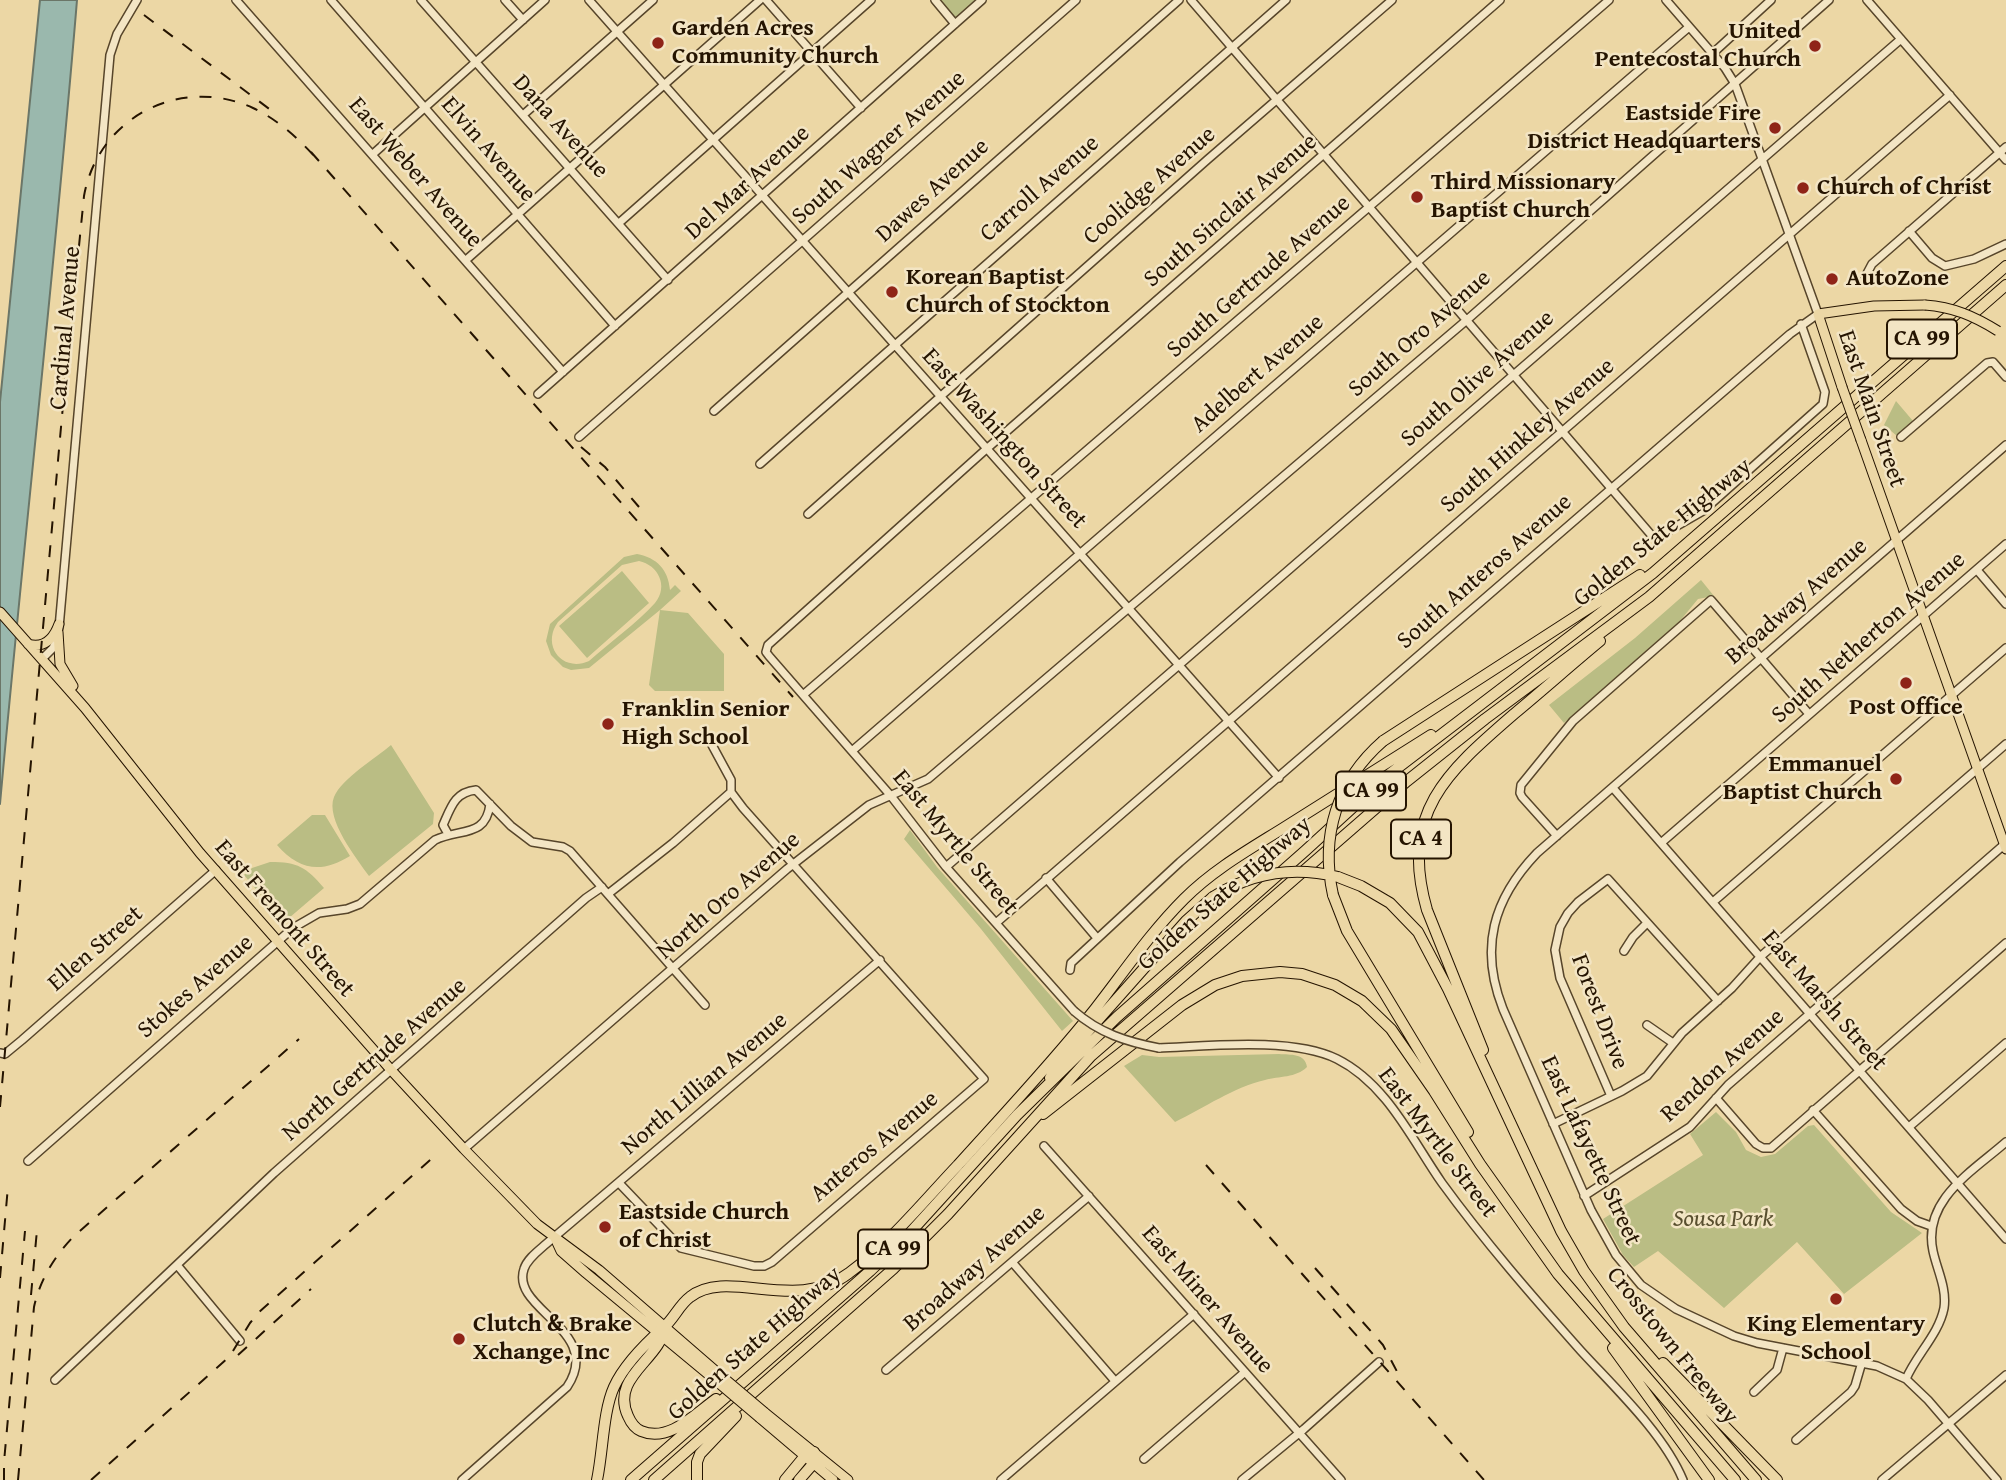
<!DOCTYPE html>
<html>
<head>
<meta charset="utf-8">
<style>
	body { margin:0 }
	canvas { display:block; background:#ecd7a5 }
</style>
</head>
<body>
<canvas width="2006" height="1480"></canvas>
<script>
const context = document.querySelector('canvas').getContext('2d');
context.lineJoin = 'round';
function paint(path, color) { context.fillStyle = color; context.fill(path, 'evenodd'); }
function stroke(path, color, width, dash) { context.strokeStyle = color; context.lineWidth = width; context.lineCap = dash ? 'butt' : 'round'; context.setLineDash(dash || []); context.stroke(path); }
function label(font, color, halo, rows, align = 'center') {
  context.font = font + ' "Gentium Book Plus",serif'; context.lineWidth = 5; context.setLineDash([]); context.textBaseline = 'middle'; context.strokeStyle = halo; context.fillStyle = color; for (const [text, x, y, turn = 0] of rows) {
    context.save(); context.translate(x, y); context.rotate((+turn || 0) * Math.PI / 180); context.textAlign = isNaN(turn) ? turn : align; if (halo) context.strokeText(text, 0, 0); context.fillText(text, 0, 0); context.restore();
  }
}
paint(new Path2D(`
	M941,0H976L956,18Z
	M1896,401L1913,421L1897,436L1884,425Z
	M637,554C657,558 668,569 670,590L675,585L681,591L660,610L688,613L724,654V691H655L649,685L660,610L589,668L571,670L563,667L551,655L546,641L550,624L624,557ZM639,561C658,565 669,586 655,603C637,623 609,643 589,661C562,673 541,645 558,622L622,565Z
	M622,571L649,603L587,658L559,626Z
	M1701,580L1714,596L1698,599L1679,622L1564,723L1549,705L1635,638Z
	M391,745L434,813L433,824L369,876C357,859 325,819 334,797C342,778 376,758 391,745Z
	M312,815H325L350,856C321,874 299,870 277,845Z
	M910,830L937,867L1073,1021L1062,1031L981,929L904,839Z
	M270,862C298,862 306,867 324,888L289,918H280L244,875L252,868Z
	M1279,1054C1291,1055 1305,1053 1307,1067C1296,1078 1279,1076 1265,1080C1234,1087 1204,1108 1175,1122L1124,1066L1142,1055L1159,1057Z
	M1716,1112L1736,1132L1746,1150L1761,1157L1775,1154L1808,1126L1814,1125L1891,1212L1922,1233L1844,1294L1797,1242L1724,1308L1658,1251L1634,1267L1623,1255L1603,1219L1703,1155L1690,1134Z`), '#babd84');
const water = new Path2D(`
	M40,0H77C55,268 24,536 0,804V402Z`);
paint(water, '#9ab8ad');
stroke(water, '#6b7668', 2);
const minor = new Path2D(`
	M236,0L563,372
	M331,0L615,326
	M421,0L668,280
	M505,0L523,20
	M589,0L1279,778
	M766,0L861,108
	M935,0L955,24
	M1191,0L1653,537L1663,534L1703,511L1823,404L1825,392L1801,324
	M1867,0L2006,160
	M1712,54L1771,0
	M523,115L653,0
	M373,154L545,0
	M619,223L871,0
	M1909,231L1932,258L1945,266L1974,259L2006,244
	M466,260L760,0
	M1863,281L1872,264L2006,147
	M538,394L982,0
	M714,411L1179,0
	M579,437L1076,0
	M1901,437L1987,363L1993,362L2006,377
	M760,464L1286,0
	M808,514L1207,160L1392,0
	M1977,570L2006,604
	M59,628L110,55L117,34L137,0
	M42,659L53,648L57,639
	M803,695L1609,0
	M852,751L1689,27
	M1613,788L2006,1239
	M448,834L443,825C451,807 455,792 476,790L511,826L532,842L563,847L570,851L705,1005
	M1557,836L1522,797L1520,793L1521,785L1573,721L1711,600L1809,714
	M1661,843L2006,544
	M946,867L1901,39
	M1046,878L1097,938
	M608,894L673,843L731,792
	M1713,902L2006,648
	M996,923L1950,95
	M1624,951L1633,937L1647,923
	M1070,970L1071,963L1180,862L1790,334L1818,314L1735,84L1725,68L1666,0
	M1074,1011L946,867L891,796L769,656L766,652L768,645L983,452L1500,0
	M1647,1025L1673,1043
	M1159,1048C1210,1046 1291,1037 1337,1059C1387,1084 1412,1140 1442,1183C1485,1242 1533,1297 1581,1351C1615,1388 1664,1434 1683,1480
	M0,1053L5,1054L22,1040L216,870
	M1611,1096L1560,978L1555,950L1560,927L1568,913L1578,902L1608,879L1718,1001
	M1716,1098L1756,1144L1763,1148H1771L2006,943
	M1813,1110L1901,1209L1917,1221L1931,1226
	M1553,1124L1622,1091L1647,1076L1682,1033L1732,988L1760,957L2006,744
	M1909,1127L2006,1043
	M1044,1146L1341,1480
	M464,1149L787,869L869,805L928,779L1468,319L1829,0
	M28,1161L293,928L319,913L347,909L360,904L435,840C460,828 486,838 490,804
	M619,1183L681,1248L754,1266H764L772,1262L984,1079L743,808L731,792V780L712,745
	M1584,1196L1690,1127L1728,1085L2006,843
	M1012,1262L1115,1381
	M177,1265L240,1341
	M886,1370L1089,1196
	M1906,1379C1916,1355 1939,1334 1944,1308C1947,1288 1937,1270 1933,1251C1922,1200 1973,1171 2006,1142
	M55,1380L274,1173L586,898L602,887
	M1754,1392L1777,1370L1783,1348
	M1796,1440L1851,1392L1855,1386L1862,1362
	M1144,1459L1245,1372
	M462,1480L567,1387C605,1330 510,1310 524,1269C527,1259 538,1251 546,1244L880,960
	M1001,1480L1194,1314
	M1242,1480L1304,1429L1379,1362
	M1882,1480L2006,1375
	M1997,1480L1928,1400L1906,1379L1877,1366L1757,1343L1734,1336L1676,1309L1641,1285L1616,1255L1591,1210L1503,1009C1479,948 1493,899 1537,853L2006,445`);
const major = new Path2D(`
	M1842,387L1818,314L1874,306L1925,305
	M1861,440L2006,849
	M0,612L85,708L200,853L392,1071L464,1149L537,1224L599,1270L719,1374
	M58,632L60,664L73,686
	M28,644C44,649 54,638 59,624
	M555,1238L561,1251L586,1273L714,1379
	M764,1412L848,1480
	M760,1418L833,1480`);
const highway = new Path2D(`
	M1383,741L1640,575
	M1338,877L1361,886L1390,903L1418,932L1448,989L1561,1231L1584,1271L1624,1327L1756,1480
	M1333,895L1347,931L1468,1132
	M1483,1050L1427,910C1399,813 1447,772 1514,714C1543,690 1571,665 1600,641
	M1050,1078L1059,1064L1186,921L1213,897
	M1043,1114L1182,1005L1215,985L1242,976L1280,972L1302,974L1335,985L1362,1001L1391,1029L1434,1091L1480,1164L1558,1274L1735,1480
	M665,1327C660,1360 610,1377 628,1416C631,1423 634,1428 641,1431C669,1443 695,1414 716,1399
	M1613,1348L1709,1480
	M1663,1363L1777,1480
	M597,1480C603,1452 603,1411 614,1387C624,1365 645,1344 663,1328C674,1319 679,1305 690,1297C728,1267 796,1314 849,1273C890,1243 923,1202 958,1165C1004,1114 1052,1063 1095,1009C1124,972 1150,933 1184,899C1214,869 1250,849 1285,827C1334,796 1382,766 1431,735
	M631,1480L870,1271L908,1235L1017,1115L1117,1017L1305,851L1387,776L1653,573L2006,266
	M654,1480L893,1269L948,1214L1091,1056L1407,781L1485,719L1649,597L2006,285
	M697,1480V1462L700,1454L736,1416
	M785,1480L804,1457L814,1452
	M799,1480L813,1464L814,1452`);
stroke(minor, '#57452a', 10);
stroke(major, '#251401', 11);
stroke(highway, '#251401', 12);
stroke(minor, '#f3e5c4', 7);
stroke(major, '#ecd7a5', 9);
stroke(highway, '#ecd7a5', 10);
stroke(new Path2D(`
	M144,15L272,111
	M311,152L793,697
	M581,447L605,467L639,507
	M0,1107L62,416L84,196C98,117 181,75 253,108C277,119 299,139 316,158
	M1206,1165L1484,1480
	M1315,1268L1383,1345L1402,1381
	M0,1278L8,1186
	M31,1295L37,1230
	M238,1355L311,1289
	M4,1480V1462L25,1231
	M18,1480L34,1307C40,1280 54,1257 73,1237L299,1039
	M91,1480L230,1356L250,1323L259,1312L439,1152`), '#251401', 2, [12, 12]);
const minorBridge = new Path2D(`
	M1074,1011C1099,1033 1127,1042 1159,1048`);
const majorBridge = new Path2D(`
	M1925,305C1953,307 1974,316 1998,331
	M1842,387L1861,440
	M719,1374L764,1412
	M714,1379L760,1418`);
const highwayBridge = new Path2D(`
	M1333,895C1320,836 1337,781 1383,741
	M1213,897C1251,873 1294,866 1338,877`);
stroke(minorBridge, '#57452a', 10, []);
stroke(majorBridge, '#251401', 11, []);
stroke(highwayBridge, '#251401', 12, []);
stroke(minorBridge, '#f3e5c4', 7);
stroke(majorBridge, '#ecd7a5', 9);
stroke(highwayBridge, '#ecd7a5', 10);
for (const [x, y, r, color] of [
	[658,43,7,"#8f2418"],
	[1815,46,7,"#8f2418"],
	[1775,128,7,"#8f2418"],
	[1803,188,7,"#8f2418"],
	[1417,197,7,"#8f2418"],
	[1832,279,7,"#8f2418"],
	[892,292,7,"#8f2418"],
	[1906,683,7,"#8f2418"],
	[608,724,7,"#8f2418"],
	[1896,779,7,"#8f2418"],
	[605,1227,7,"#8f2418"],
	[1836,1299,7,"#8f2418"],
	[459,1339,7,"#8f2418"]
]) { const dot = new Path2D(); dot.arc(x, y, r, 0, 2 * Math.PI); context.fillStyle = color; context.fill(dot); stroke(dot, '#f3e5c4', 2.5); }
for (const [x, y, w] of [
	[1922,339,70],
	[1371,791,70],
	[1421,839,60],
	[893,1249,70]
]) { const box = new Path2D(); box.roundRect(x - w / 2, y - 19.5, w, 39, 5); context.fillStyle = '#f3e5c4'; context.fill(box); stroke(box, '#251401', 2); }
label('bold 23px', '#251401', null, [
	["CA 99",1922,339],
	["CA 99",1371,791],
	["CA 4",1421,839],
	["CA 99",893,1249]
]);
label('bold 24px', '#251401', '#f3e5c4', [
	["Garden Acres",672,29],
	["Community Church",672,57],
	["United",1801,32,"right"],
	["Pentecostal Church",1801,60,"right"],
	["Eastside Fire",1761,114,"right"],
	["District Headquarters",1761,142,"right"],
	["Third Missionary",1431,183],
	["Baptist Church",1431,211],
	["Church of Christ",1817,188],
	["Korean Baptist",906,278],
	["Church of Stockton",906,306],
	["AutoZone",1846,279],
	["Post Office",1906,708,"center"],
	["Franklin Senior",622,710],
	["High School",622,738],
	["Emmanuel",1882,765,"right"],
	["Baptist Church",1882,793,"right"],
	["Eastside Church",619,1213],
	["of Christ",619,1241],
	["Clutch & Brake",473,1325],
	["Xchange, Inc",473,1353],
	["King Elementary",1836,1325,"center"],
	["School",1836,1353,"center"]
], 'left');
label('24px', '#251401', '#f3e5c4', [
	["Dana Avenue",560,127,48],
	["South Wagner Avenue",879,148,-41],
	["Elvin Avenue",488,150,49],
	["East Weber Avenue",415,173,49],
	["Del Mar Avenue",748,183,-42],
	["Coolidge Avenue",1150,186,-41],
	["Carroll Avenue",1040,189,-41],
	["Dawes Avenue",933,191,-42],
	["South Sinclair Avenue",1231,211,-41],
	["South Gertrude Avenue",1259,277,-41],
	["Cardinal Avenue",66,328,-85],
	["South Oro Avenue",1420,334,-41],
	["Adelbert Avenue",1258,374,-41],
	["South Olive Avenue",1478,379,-41],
	["East Main Street",1871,409,71],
	["South Hinkley Avenue",1528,436,-41],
	["East Washington Street",1004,439,48],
	["Golden State Highway",1663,533,-39],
	["South Anteros Avenue",1485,572,-41],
	["Broadway Avenue",1797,602,-41],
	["South Netherton Avenue",1869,638,-41],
	["East Myrtle Street",955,843,50],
	["Golden State Highway",1225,894,-41],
	["North Oro Avenue",729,896,-41],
	["East Fremont Street",284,919,49],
	["Ellen Street",96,949,-41],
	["Stokes Avenue",196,987,-41],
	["East Marsh Street",1824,1001,49],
	["Forest Drive",1599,1012,69],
	["North Gertrude Avenue",375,1060,-41],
	["Rendon Avenue",1723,1066,-42],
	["North Lillian Avenue",705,1084,-40],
	["East Myrtle Street",1437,1143,53],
	["Anteros Avenue",875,1147,-40],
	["East Lafayette Street",1590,1151,65],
	["Broadway Avenue",975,1269,-41],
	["East Miner Avenue",1207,1300,49],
	["Golden State Highway",755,1344,-41],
	["Crosstown Freeway",1672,1346,51]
]);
label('italic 24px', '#594f2f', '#f3e5c4', [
	["Sousa Park",1723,1220]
]);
</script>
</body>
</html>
